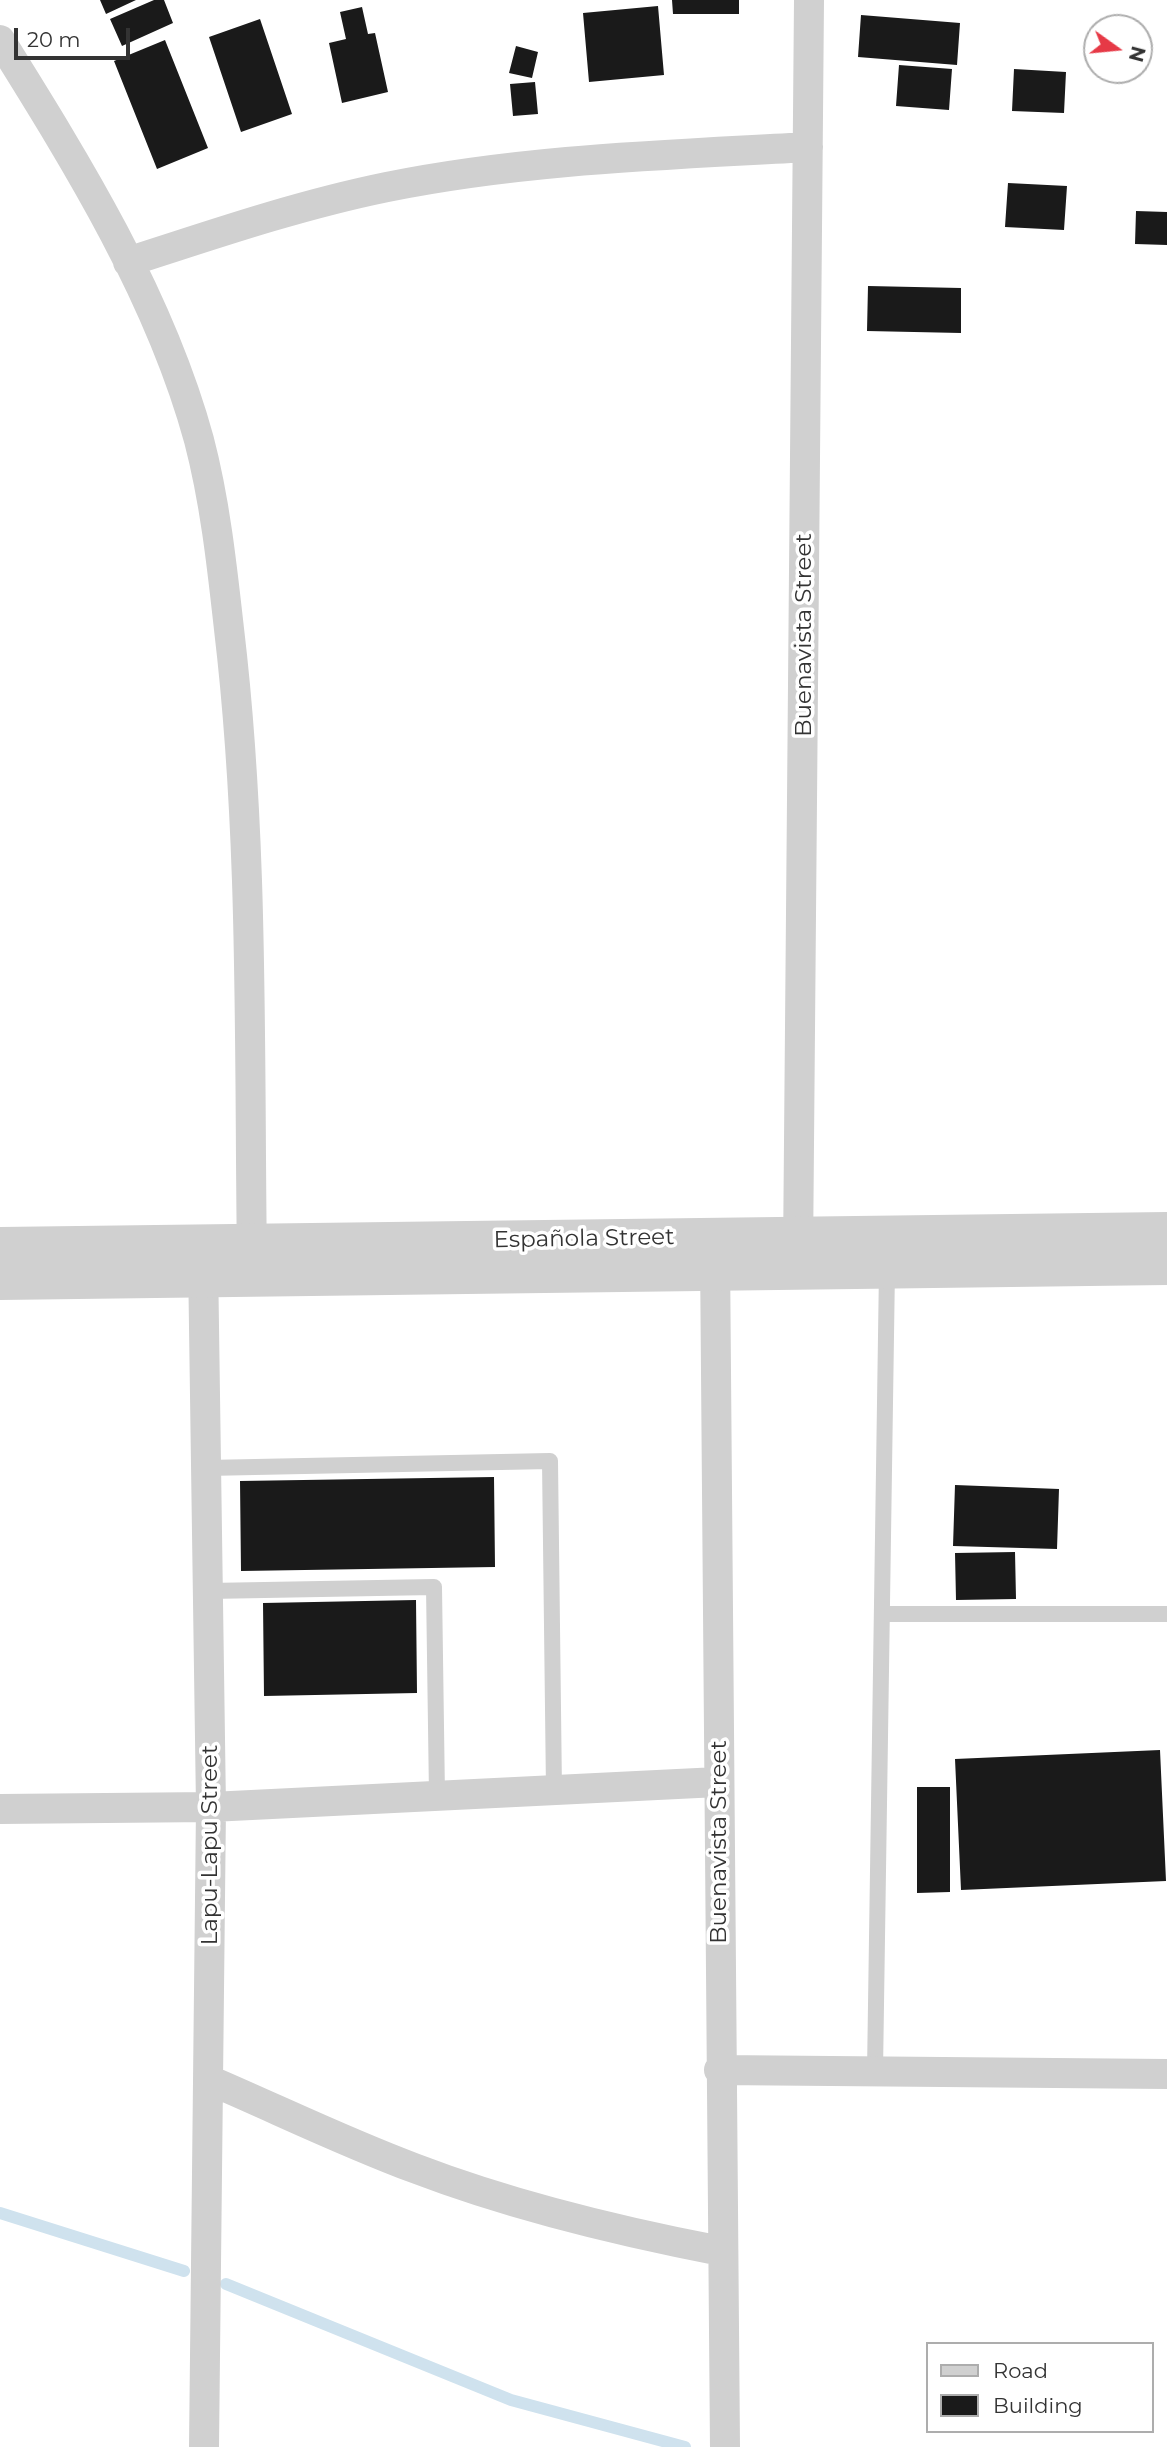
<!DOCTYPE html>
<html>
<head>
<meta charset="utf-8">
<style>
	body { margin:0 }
	#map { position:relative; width:1167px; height:2447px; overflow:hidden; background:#fff; font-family:Montserrat,sans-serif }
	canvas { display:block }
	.legend { position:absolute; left:926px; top:2342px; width:228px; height:91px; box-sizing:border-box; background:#fff; border:2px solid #adadad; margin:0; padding:9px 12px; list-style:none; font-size:21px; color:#333 }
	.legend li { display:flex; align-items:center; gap:14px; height:35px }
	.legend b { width:35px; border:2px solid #adadad }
	.north { position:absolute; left:1083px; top:14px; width:70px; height:70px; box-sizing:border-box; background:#fff; border:2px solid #adadad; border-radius:50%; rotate:105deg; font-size:19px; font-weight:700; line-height:28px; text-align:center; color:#333 }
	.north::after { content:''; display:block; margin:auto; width:24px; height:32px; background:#e63946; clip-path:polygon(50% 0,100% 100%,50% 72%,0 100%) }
	.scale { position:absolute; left:14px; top:28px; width:116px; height:32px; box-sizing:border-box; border:4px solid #333; border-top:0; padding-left:9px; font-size:21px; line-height:24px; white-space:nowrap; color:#333; -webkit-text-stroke:5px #fff; paint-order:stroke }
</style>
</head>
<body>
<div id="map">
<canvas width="1167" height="2447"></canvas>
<ul class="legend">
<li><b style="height:9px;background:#d0d0d0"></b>Road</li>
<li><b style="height:19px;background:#1a1a1a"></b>Building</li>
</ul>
<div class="north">N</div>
<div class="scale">20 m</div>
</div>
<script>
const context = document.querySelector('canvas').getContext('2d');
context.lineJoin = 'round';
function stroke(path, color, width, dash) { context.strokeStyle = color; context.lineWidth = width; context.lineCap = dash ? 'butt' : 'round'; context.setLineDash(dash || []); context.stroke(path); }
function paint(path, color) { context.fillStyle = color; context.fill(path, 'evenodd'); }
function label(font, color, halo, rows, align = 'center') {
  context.font = font + ' Montserrat,sans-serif'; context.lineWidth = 7; context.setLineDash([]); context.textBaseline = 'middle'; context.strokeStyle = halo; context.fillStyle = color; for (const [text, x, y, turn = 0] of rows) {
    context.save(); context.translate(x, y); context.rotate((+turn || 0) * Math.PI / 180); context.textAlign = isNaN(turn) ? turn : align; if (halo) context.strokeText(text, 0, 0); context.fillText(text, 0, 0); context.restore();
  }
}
stroke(new Path2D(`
	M0,2213L184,2271
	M226,2284L511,2400L685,2447`), '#cfe2ee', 12);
paint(new Path2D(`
	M100,0H136L106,14Z
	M154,0H164L173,23L122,46L110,19Z
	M672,0H739V14H673Z
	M658,6L664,75L589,82L583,13Z
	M362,7L368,34L375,33L388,92L342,103L329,43L346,39L340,12Z
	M861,15L960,23L957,65L858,57Z
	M260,19L292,114L241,132L209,37Z
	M165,40L208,148L157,169L114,61Z
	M516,46L538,52L532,78L509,73Z
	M899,65L952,69L949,110L896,106Z
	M1014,69L1066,72L1064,113L1012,111Z
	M535,82L538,114L513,116L510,84Z
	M1008,183L1067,186L1064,230L1005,227Z
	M1136,211L1167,212V245L1135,244Z
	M868,286L961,288V333L867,331Z
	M494,1477L495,1567L241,1571L240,1481Z
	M955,1485L1059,1489L1057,1549L953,1546Z
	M1015,1552L1016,1599L956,1600L955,1553Z
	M416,1600L417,1693L264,1696L263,1603Z
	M1160,1750L1166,1881L961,1890L955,1759Z
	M917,1787H950V1892L917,1893Z`), '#1a1a1a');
stroke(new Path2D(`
	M206,1468L550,1461L554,1791
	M208,1591L434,1587L437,1796
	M882,1614H1167
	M875,2071L887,1269`), '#d0d0d0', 16);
stroke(new Path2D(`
	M0,40C78,165 160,297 199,440C215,501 222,566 229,629C254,839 249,1052 252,1262
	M128,262C214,234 299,205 387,187C526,159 667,155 808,147
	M715,1252L725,2447
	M798,1256L809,0
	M203,1258L211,1807L204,2447
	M0,1809L211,1807L718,1782
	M719,2070L1167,2074
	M209,2080C277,2109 344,2142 414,2168C513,2206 617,2231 721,2251`), '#d0d0d0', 30);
stroke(new Path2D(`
	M0,1246L1167,1231
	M0,1281L1167,1266`), '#d0d0d0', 38);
label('23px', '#333', '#fff', [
	["Buenavista Street",804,635,-90],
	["Española Street",584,1239,-1],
	["Buenavista Street",719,1842,-90],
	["Lapu-Lapu Street",210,1845,-90]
]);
</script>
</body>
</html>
